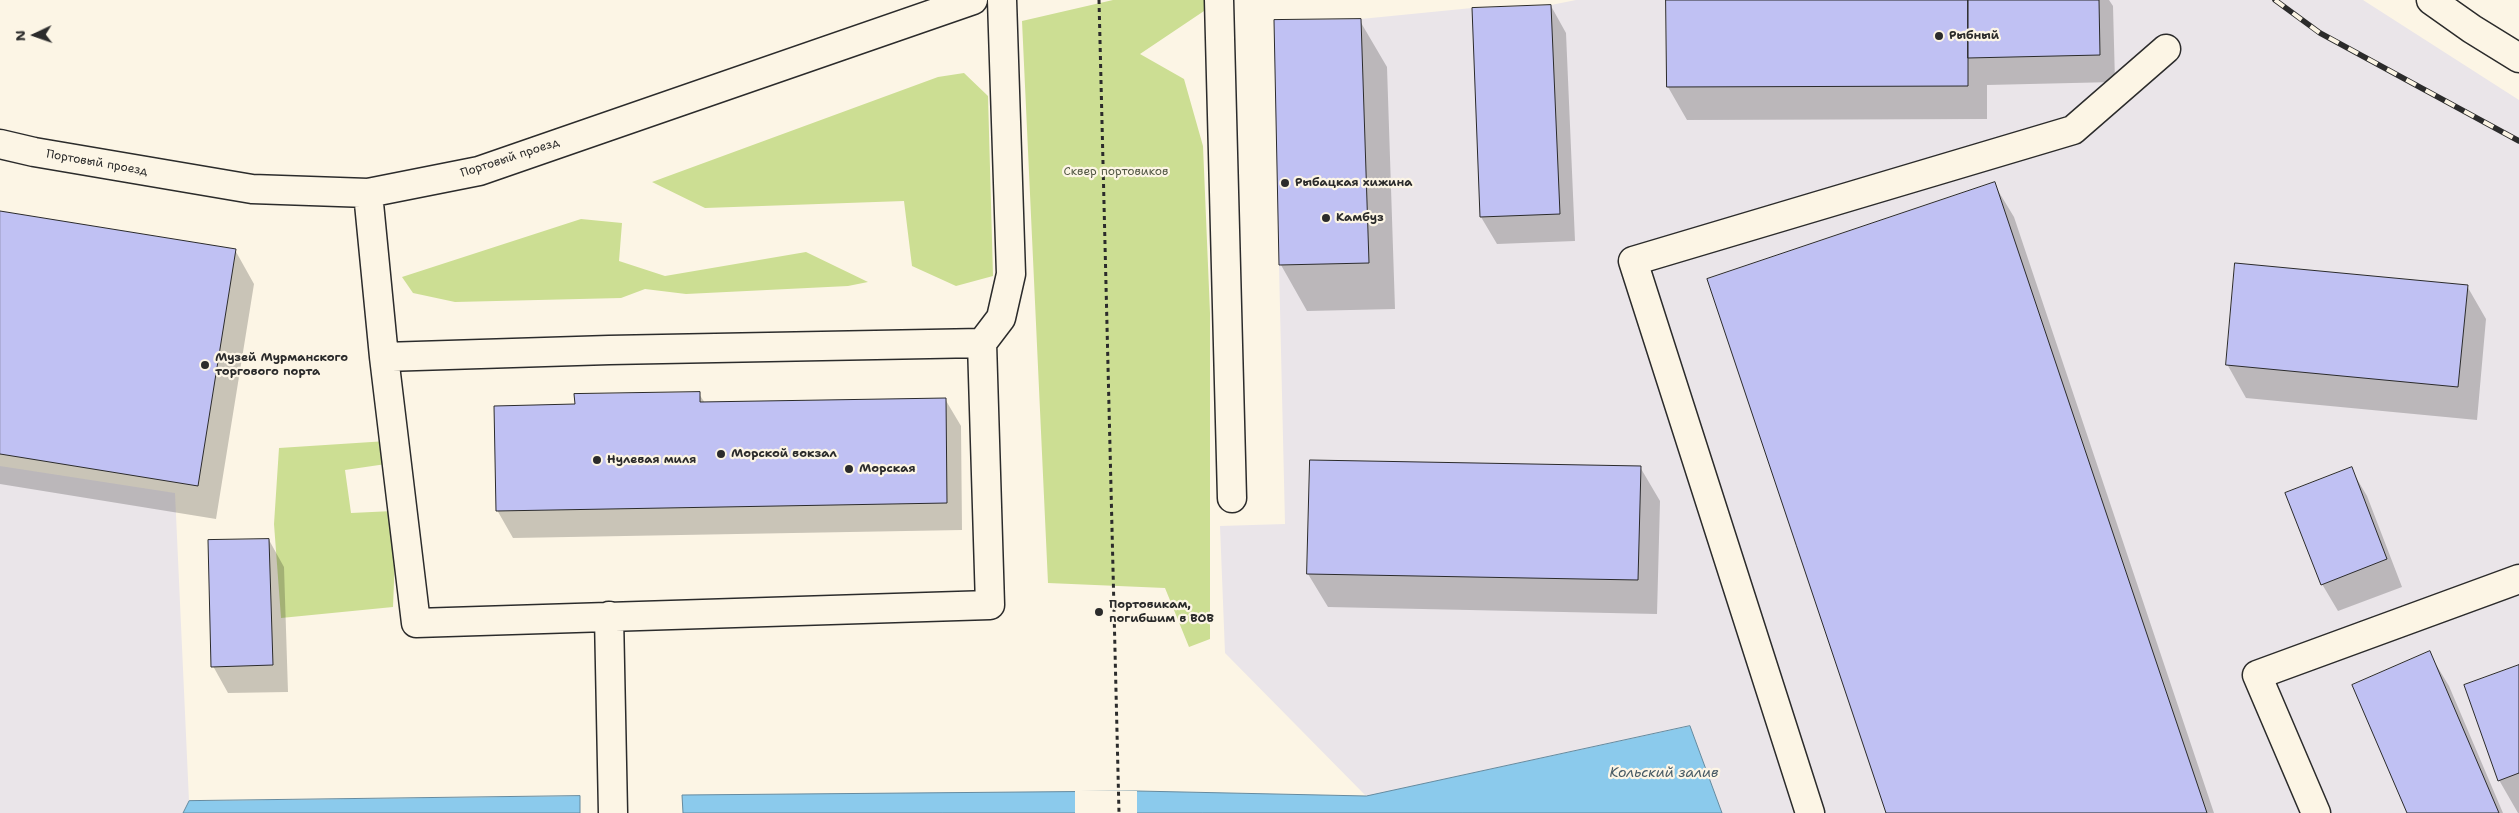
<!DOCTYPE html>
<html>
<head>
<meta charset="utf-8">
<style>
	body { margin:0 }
	#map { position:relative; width:2519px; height:813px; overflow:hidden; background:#fcf5e5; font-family:"Shantell Sans",sans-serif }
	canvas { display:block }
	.north { position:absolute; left:10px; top:10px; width:50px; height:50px; -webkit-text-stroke:4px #fcf5e5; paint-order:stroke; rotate:267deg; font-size:14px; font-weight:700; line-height:20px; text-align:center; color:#2b2b2b }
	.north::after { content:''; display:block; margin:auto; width:18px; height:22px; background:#2b2b2b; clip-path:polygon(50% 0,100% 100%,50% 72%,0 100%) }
</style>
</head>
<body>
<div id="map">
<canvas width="2519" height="813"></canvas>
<div class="north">N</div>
</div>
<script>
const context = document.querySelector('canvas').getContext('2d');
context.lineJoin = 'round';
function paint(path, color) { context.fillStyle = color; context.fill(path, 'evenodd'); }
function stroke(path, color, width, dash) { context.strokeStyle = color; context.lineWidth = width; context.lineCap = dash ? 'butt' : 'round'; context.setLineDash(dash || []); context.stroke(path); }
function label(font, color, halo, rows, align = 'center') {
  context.font = font + ' "Shantell Sans",sans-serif'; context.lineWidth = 4.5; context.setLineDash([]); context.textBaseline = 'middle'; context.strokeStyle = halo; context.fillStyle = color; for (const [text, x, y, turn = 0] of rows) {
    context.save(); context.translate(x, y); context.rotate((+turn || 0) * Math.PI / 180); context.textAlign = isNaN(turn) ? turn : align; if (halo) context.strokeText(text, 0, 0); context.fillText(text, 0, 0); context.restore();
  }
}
paint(new Path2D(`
	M1576,0H2363L2519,100V813H1722L1690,726L1366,796L1225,653L1220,526L1285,524L1279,265L1369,263L1361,19L1472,8L1551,5Z
	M0,466L175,493L189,801L183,813H0Z`), '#eae5e9');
paint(new Path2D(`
	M1113,0H1204L1207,9L1140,54L1184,79L1203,146L1210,313V639L1189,647L1165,588L1048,583L1022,21Z
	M964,73L988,96L993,276L956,286L912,266L904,201L705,208L652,182L938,77Z
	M581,219L622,223L619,261L665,276L806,252L868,282L848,286L686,294L645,289L621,298L455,302L413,293L402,277Z
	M387,441L386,464L345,470L351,513L393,511L396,532L393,607L281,618L274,524L279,448Z`), '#ccde93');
const water = new Path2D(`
	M1690,726L1722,813H683L682,795L1137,791L1366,796Z
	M580,796V813H183L189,801Z`);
paint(water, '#8bcaec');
stroke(water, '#658a9f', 1);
paint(new Path2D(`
	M1075,791H1137V813H1075Z`), '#fcf5e5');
paint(new Path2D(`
	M1667,0H2109L2113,6L2115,82L1987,85V119L1687,120L1668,87Z
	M1551,6L1566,33L1575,241L1497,244L1481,217L1473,10Z
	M1360,21L1387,67L1395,309L1307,311L1281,265Z
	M1994,184L2014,217L2214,813H1888Z
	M0,212L235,250L254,284L216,519L0,484Z
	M2467,286L2486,319L2477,420L2246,398L2227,364Z
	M699,394L705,403L945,399L961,426L962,530L513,538L497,510L576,406Z
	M1640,467L1660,501L1657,614L1328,607L1308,574Z
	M2351,469L2367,496L2402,587L2338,611L2322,584Z
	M269,540L284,567L288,692L228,693L213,666Z
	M2429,653L2449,686L2503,813H2408Z
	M2519,667V813H2518L2499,780Z`), '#0003');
const building = new Path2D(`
	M1666,0H1968V86L1667,87Z
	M1968,0H2099L2100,55L1968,58Z
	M1551,5L1560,214L1480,217L1472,8Z
	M1361,19L1369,263L1279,265L1274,20Z
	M1995,182L2207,813H1886L1707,279Z
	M0,211L236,249L198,486L0,454Z
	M2235,263L2468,285L2458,387L2226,365Z
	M700,392V402L946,398L947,503L496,511L494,406L575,404L574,394Z
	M1310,460L1641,466L1638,580L1307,574Z
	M2352,467L2387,559L2321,585L2285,493Z
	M269,539L273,665L211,667L208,540Z
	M2430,651L2499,813H2407L2352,685Z
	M2519,665V773L2498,781L2464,685Z`);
paint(building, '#c0c1f3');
stroke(building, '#2b2b2b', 1);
const minor = new Path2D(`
	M1219,0L1232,498
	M2431,0L2472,29L2519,58
	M0,144L34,152L252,189L368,193L479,171L973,0
	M368,193L384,357L416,623L990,605L982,343
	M384,357L609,350L982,343L1001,318L1011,274L1002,0
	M609,616L613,813
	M1810,813L1633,261L2073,130L2166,49
	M2316,813L2257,675L2519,579`);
stroke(minor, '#2b2b2b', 31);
stroke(new Path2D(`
	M1099,0L1119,813`), '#2b2b2b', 3, [4, 4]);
stroke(minor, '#fcf5e5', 28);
const rail = new Path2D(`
	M2275,0L2320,33L2519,141`);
stroke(rail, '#2b2b2b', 5.5);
stroke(rail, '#fcf5e5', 4, [11]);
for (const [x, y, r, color] of [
	[1939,36,5,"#2b2b2b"],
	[1285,183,5,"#2b2b2b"],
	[1326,218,5,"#2b2b2b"],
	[205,365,5,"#2b2b2b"],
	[721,454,5,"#2b2b2b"],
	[597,460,5,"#2b2b2b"],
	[849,469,5,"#2b2b2b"],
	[1099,612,5,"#2b2b2b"]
]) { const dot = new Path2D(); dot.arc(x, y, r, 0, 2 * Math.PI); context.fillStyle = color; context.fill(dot); stroke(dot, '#fcf5e5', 2); }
label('bold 12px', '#2b2b2b', '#fcf5e5', [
	["Рыбный",1949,36],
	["Рыбацкая хижина",1295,183],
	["Камбуз",1336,218],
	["Музей Мурманского",215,358],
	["торгового порта",215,372],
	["Морской вокзал",731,454],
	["Нулевая миля",607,460],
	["Морская",859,469],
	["Портовикам,",1109,605],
	["погибшим в ВОВ",1109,619]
], 'left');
label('12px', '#2b2b2b', '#fcf5e5', [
	["Портовый проезд",510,158,-18],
	["Портовый проезд",97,163,10]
]);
label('12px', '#535845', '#fcf5e5', [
	["Сквер портовиков",1116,172]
]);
label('italic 14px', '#485b65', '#fcf5e5', [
	["Кольский залив",1664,773]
]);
</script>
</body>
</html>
